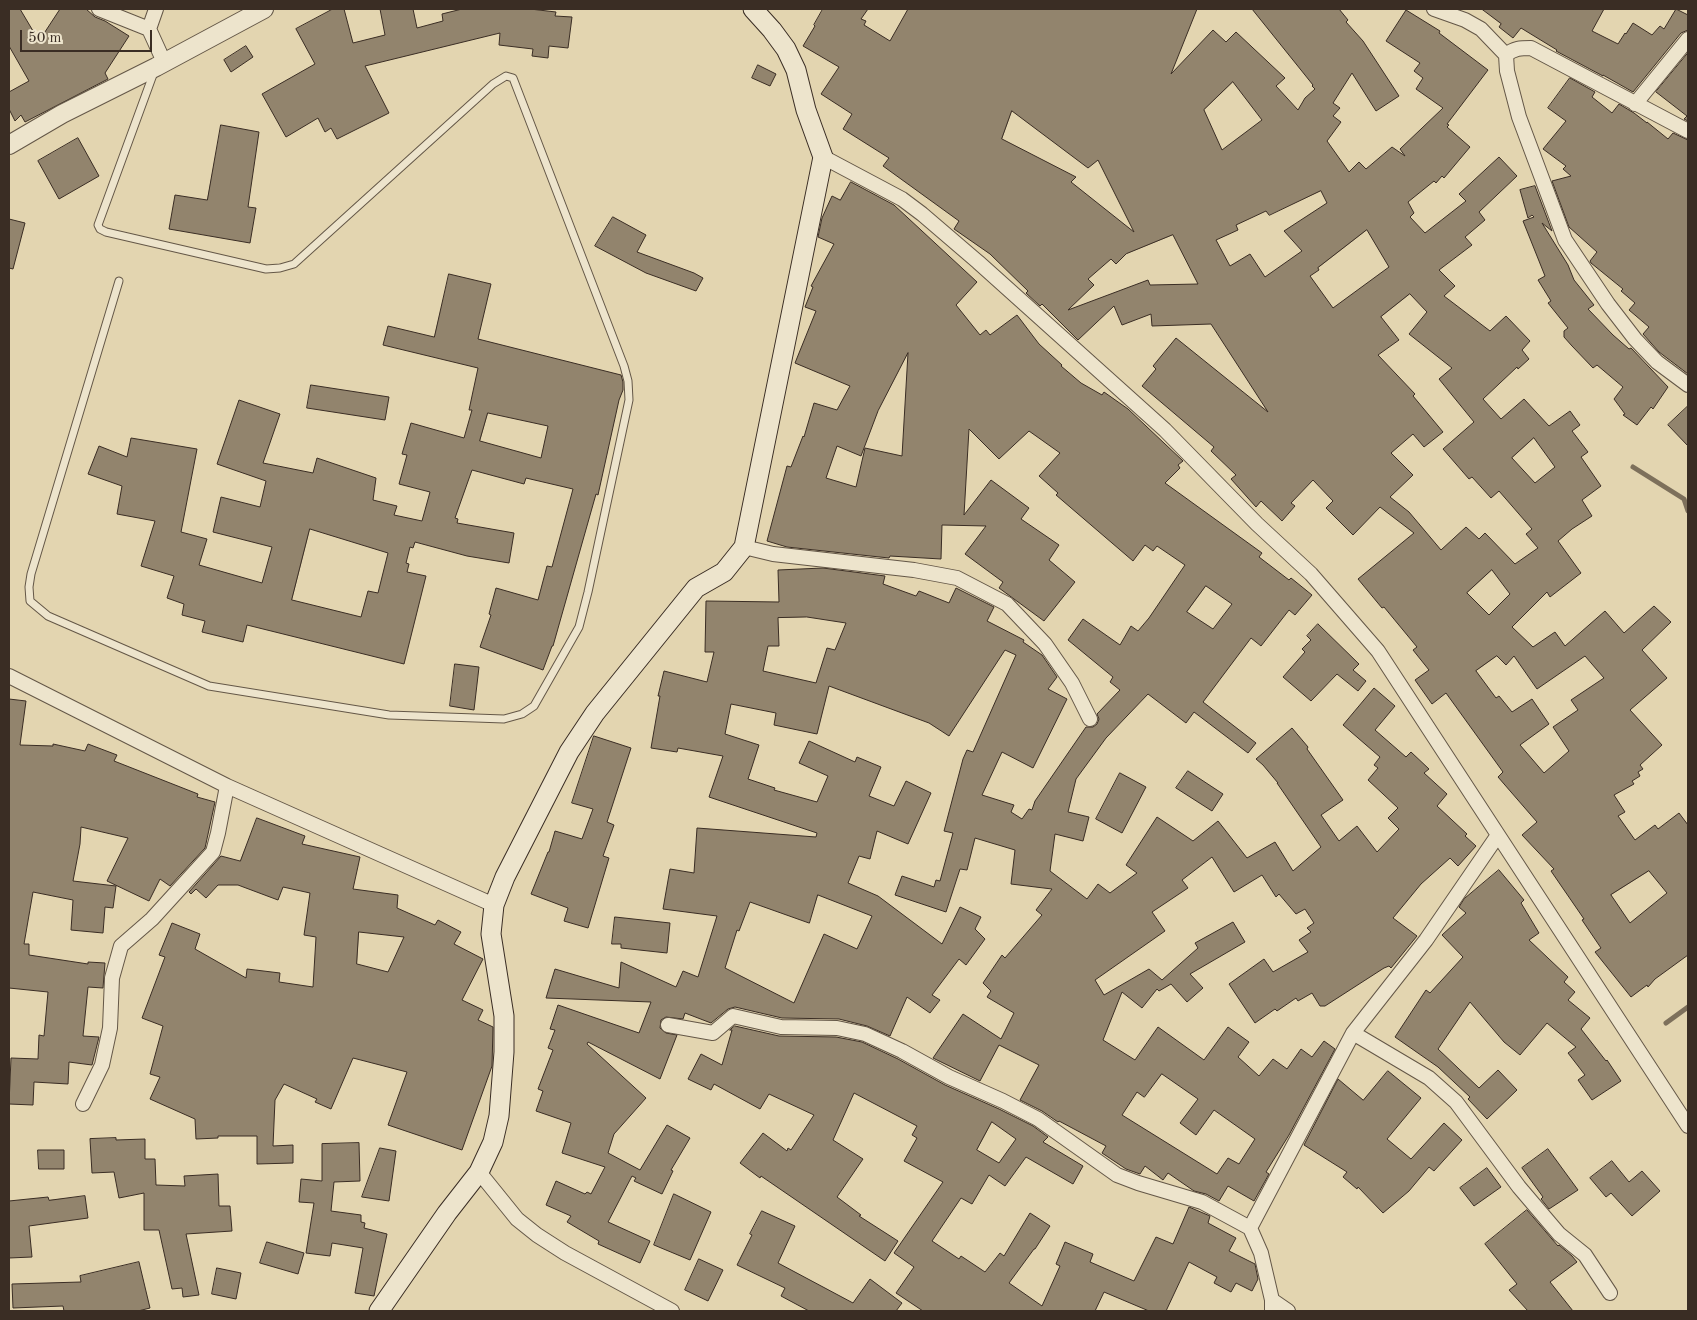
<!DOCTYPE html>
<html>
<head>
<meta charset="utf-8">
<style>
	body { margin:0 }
	#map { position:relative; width:1697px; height:1320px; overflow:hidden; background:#e3d5b0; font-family:"Old Standard TT",serif }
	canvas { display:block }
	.frame { position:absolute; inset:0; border:10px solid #3a2d24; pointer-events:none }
	.scale { position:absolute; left:20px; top:30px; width:132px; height:22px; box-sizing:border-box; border:2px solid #3a2d24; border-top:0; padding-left:6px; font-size:15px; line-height:18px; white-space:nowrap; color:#3a2d24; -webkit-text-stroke:4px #ede4cc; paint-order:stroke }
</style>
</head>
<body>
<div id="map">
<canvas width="1697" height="1320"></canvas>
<div class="frame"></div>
<div class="scale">50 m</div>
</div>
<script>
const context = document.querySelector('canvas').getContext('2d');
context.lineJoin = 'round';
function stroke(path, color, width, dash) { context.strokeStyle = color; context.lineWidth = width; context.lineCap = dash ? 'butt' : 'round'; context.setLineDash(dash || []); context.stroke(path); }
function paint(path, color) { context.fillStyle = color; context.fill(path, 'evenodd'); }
stroke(new Path2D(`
	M1633,467L1684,499L1688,511
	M1666,1023L1688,1007`), '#7d705b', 5);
const building = new Path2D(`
	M9,9H20L39,41L60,9H86L95,17L105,21L129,36L105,73L108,79L25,122L21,115L15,121L9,109V92L29,81L9,46Z
	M333,9H344L353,43L385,35L380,9H413L417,28L443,21L442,14L462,9H530L556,12L555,16L572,17L568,48L549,46L548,58L532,56L533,49L499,45L500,33L365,66L389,113L337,139L331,128L325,132L318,118L286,137L262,94L315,64L296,29Z
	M823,9H868L861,19L866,21L864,25L890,41L908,9H1197L1171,74L1213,30L1226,42L1236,32L1285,78L1276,86L1298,110L1305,98L1315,89L1312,86L1313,85L1252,9H1339L1348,20L1346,22L1363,41L1399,96L1376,111L1352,73L1333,103L1340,108L1333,116L1341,122L1327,141L1349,172L1359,162L1366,169L1392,147L1405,156L1400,149L1443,108L1416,89L1423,78L1414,71L1420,63L1386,41L1406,10L1440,31L1439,33L1488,70L1447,124L1449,125L1447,127L1470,147L1444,178L1442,176L1436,183L1434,181L1408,202L1414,213L1410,217L1425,233L1466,201L1459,194L1499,157L1517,176L1479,212L1485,220L1465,237L1472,245L1439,270L1455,286L1444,296L1490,331L1506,316L1530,341L1522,350L1529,359L1518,369L1517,367L1483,399L1501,419L1524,399L1549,426L1570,411L1580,425L1572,431L1588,452L1581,457L1601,486L1582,500L1592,516L1572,529L1558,541L1581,573L1550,597L1547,592L1512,627L1533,647L1555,632L1565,646L1605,611L1624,633L1654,606L1671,622L1642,650L1667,678L1630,710L1662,745L1640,765L1643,769L1638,772L1640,776L1632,781L1634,784L1614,795L1625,812L1618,816L1635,840L1655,825L1658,829L1679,813L1688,825V955L1655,979L1648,987L1647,985L1631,997L1595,952L1601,948L1582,920L1584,919L1551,871L1554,869L1522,835L1537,822L1498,777L1503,772L1446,693L1432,704L1415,680L1429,670L1413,650L1417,647L1384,607L1382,608L1358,579L1414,533L1380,507L1353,535L1326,508L1333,501L1313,480L1291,503L1295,506L1282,521L1261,501L1256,507L1231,479L1236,475L1211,451L1214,447L1142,386L1156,369L1153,366L1176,338L1268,412L1211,324L1152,326L1151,314L1122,325L1114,306L1078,340L1042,304L1040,306L1026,293L1028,291L990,254L954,229L959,221L883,166L889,158L843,129L852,114L821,94L839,67L803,46L815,26L814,25ZM1233,82L1262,120L1222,150L1204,110ZM1012,111L1088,168L1098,160L1134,232L1071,182L1076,177L1002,139ZM1321,191L1327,203L1284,231L1302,251L1265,277L1250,254L1230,266L1216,240L1238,230L1236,225L1266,211L1269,215ZM1367,230L1389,267L1333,308L1310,276L1319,270L1318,268ZM1173,235L1198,284L1150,285L1148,280L1068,310L1094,285L1088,279L1111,259L1116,264L1126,254ZM1410,294L1427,312L1409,334L1452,368L1439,379L1474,422L1443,449L1469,479L1472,477L1491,498L1499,491L1532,529L1526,534L1538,548L1515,564L1485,533L1479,539L1466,527L1441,550L1409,512L1390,497L1413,475L1391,453L1413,434L1424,447L1443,432L1413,396L1415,394L1378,355L1399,340L1381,317ZM1534,438L1555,467L1535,483L1512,458ZM1492,570L1510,594L1489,615L1467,593ZM1497,656L1506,665L1514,656L1537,689L1585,656L1604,678L1571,700L1578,710L1553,727L1569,751L1544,773L1520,745L1549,724L1532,699L1512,712L1499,696L1496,698L1476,671ZM1649,871L1667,893L1630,923L1611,895Z
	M1482,9H1604L1592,31L1618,44L1625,33L1626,34L1633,23L1652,35L1660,26L1664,29L1676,9L1688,15V30L1681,33L1633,92L1603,75V76L1556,51L1557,50L1521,28L1513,38L1499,27L1501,24Z
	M246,46L253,57L231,72L224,60Z
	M1688,53V121L1684,119L1687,116L1656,92Z
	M758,65L776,74L770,86L752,78Z
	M1570,78L1595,92L1592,97L1612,113L1619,104L1634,113L1647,123V122L1668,139L1673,133L1688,140V374L1659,352L1643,334L1649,327L1629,310L1635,303L1621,291L1623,289L1591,263L1590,261L1597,252L1569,227L1552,181L1571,176L1563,169L1566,166L1543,149L1566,121L1548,108Z
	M221,125L259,132L248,207L256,208L250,243L169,229L175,195L207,200Z
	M78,138L99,176L59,199L38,161Z
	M851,182L894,205L977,282L956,305L980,335L986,330L990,335L1017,315L1039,344L1062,365L1061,366L1081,383L1102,395L1104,392L1128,409L1183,461L1178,465L1180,468L1165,483L1262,553L1259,557L1289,580L1291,578L1312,595L1295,615L1289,610L1261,646L1251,638L1203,702L1256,743L1248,753L1194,712L1186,723L1148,694L1106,738L1076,779L1068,812L1089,817L1083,841L1055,834L1050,871L1087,899L1098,884L1110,893L1137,873L1126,865L1157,817L1193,841L1218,821L1247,858L1275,842L1293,871L1321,847L1277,783H1278L1263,765L1256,759L1292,728L1308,747L1307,749L1343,800L1321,815L1339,841L1357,826L1377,852L1399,829L1388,818L1398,808L1368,780L1378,768L1374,765L1380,757L1343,725L1374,688L1395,706L1375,730L1406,757L1411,752L1429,769L1424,773L1447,794L1437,806L1467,834L1465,836L1476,846L1458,866L1450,858L1421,884L1393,918L1417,936L1391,968L1389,966L1384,968L1325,1006H1320L1312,993L1298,1001L1296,998L1277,1011L1275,1009L1255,1023L1229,984L1264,959L1273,972L1308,952L1299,940L1311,932L1307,928L1314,923L1305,909L1296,914L1279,894L1276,897L1262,875L1234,892L1212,857L1182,880L1188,888L1152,912L1165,931L1095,980L1104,995L1149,969L1162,980L1198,948L1195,943L1233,922L1245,942L1190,974L1203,988L1187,1002L1171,984L1159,991L1157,989L1142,1008L1122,992L1103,1040L1135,1060L1158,1027L1204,1060L1228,1027L1249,1042L1238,1057L1259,1076L1273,1059L1287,1069L1301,1049L1312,1057L1324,1041L1335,1049L1289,1135L1266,1172L1269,1174L1254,1201L1228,1186L1219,1201L1206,1194L1194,1191L1168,1173L1163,1180L1145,1166L1140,1174L1126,1169L1102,1153L1106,1146L1059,1121L1058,1122L1042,1111L1020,1100L1039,1065L999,1045L980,1081L933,1058L963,1014L1001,1039L1014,1013L987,997L991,991L983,983L1002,955L1005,958L1042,915L1036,910L1052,889L1011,884L1015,850L975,838L967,870L960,869L946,912L895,895L902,876L934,887L936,880L940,881L953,833L944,831L963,759L967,750L973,752L1016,655L1005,650L949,736L929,723L829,686L817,734L774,725L776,713L731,704L725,734L759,745L748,779L775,788L774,790L817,802L828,776L799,763L809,741L855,762L857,757L881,767L869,796L894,806L906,781L931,793L908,844L877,831L870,859L859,856L848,883L878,896L942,944L960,907L981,917L975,929L985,939L966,965L959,959L932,995L940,1000L930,1013L907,997L890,1036L867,1026L839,1019L782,1018L735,1007L728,1009L711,1023L685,1013L683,1019L666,1017L661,1020L660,1028L666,1033L677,1035L660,1079L588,1042L587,1044L646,1098L614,1134L608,1153L640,1170L667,1125L690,1138L671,1170L673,1171L662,1194L634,1181L636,1178L632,1176L608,1222L650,1241L640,1263L598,1244L599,1241L567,1222L571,1216L546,1205L556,1181L585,1194L587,1192L591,1194L605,1167L562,1153L571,1123L536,1111L543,1091L538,1089L553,1050L548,1048L555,1030L550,1029L558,1005L639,1033L651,1002L546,998L555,969L619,988L621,962L676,987L683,971L698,977L717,916L663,909L670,869L694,873L697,828L816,837L817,833L709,797L723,756L678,748L677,752L651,748L660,696H658L664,671L707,682L714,652H705L706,601L779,602L778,570L823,568L885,576L883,584L916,596L919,591L949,603L956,588L994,607L987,621L1024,640L1023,642L1042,655L1057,677L1048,689L1067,699L1033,768L1002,752L982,795L1014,805L1011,812L1022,819L1029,809L1032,810L1035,801L1086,727H1093L1097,724L1099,719L1097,714L1120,690L1110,682L1113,677L1068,640L1083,619L1120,645L1131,626L1138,631L1149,618L1185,565L1157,546L1153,551L1145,545L1133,561L1056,495L1058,493L1039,476L1060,453L1029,431L999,459L969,429L964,515L991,480L1029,508L1021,519L1059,545L1049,560L1075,582L1044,621L999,588L1003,582L965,554L986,526L942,525L941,559L890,556L889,558L787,547L767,541L787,466L791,467L803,436L804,437L814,403L837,410L850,386L795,363L816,311L805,307L813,287L811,286L834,244L818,237L822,218L832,196L840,200ZM908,353L902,456L865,448L856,487L826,478L837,446L861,456L878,411ZM1206,586L1232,604L1213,629L1187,612ZM807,617L846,623L835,650L827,648L816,683L763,671L768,646H779L778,618ZM818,895L872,916L857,949L824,934L794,1003L725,968L737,930L739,931L750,902L809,923ZM1162,1074L1198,1099L1180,1123L1196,1135L1214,1110L1255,1139L1239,1164L1228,1158L1217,1174L1122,1115L1137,1092L1144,1097Z
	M1535,186L1552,231L1542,223L1568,265L1574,280L1594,305L1588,309L1613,335L1629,349L1631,348L1668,387L1653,409L1651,407L1637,425L1623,415L1625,414L1614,399L1623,387L1597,365L1593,368L1572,346L1564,337V331L1568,328L1548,303L1551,301L1538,280L1545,276L1523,221L1534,217L1532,215L1528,218L1520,190Z
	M613,217L646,235L637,252L694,273L703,278L696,291L646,273L595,246Z
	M9,219L25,223L13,269L9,268Z
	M449,274L491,284L478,339L621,375L623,382V390L619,400L598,495L596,494L553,646H552L543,670L480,647L491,615L489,614L496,588L538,600L547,566L552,567L573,489L526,478L524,484L472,470L455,518L458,519L457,523L514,533L509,563L467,556L415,542L413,548L410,547L406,563L409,564L407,572L426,576L404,664L247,625L243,642L202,632L205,621L182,615L184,604L167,598L174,576L141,566L155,521L117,514L122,486L88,474L99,446L127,457L131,438L197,449L181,532L207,539L199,565L262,583L272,547L213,532L221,497L260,507L266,481L217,464L239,400L280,414L263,463L313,473L317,458L376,478L373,500L397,506L394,515L422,521L430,492L399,484L407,455L402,454L411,423L464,438L472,410H469L478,368L383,345L388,326L434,337ZM488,413L548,426L541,458L480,441ZM310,529L388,553L378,593L368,591L361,617L292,600Z
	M311,385L389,397L385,420L307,408Z
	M1688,406V446L1668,425Z
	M1318,624L1359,664L1353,670L1366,681L1358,691L1337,674L1311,701L1283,677L1305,652L1302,649L1311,640L1307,636Z
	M455,664L479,667L474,710L450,706Z
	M9,699L26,701L20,745L53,746V744L85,751L88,744L117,755L114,761L198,794L197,797L215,802L205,848L170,886L160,879L149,901L107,881L128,838L81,827L80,844L73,881L116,886L113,908L105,907L103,933L71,930L73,900L33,892L24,944H29V955L88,964V962L105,963L103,988L88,987L83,1036L99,1037L92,1065L69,1062L68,1084L34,1082L33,1105L9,1104L11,1058L38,1059L39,1035L44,1036L48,992L9,988Z
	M594,736L631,748L607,822L614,825L603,856L609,858L588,928L564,921L568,908L531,894L548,852H549L555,831L582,839L593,809L572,803Z
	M1188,771L1223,794L1212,811L1176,788Z
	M1120,773L1146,787L1122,833L1096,819Z
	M257,818L305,836L302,844L360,857L353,889L398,895L397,908L435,925L438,920L461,932L454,944L483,959L462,1000L483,1010L478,1020L493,1027L492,1066L462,1150L388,1125L407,1072L353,1058L331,1109L315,1102L317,1099L284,1084L275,1100L273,1146L293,1145V1163L257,1164V1136H218V1138L196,1139L195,1119L150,1099L160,1077L150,1074L163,1026L142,1018L165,957L159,955L172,923L200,934L195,949L246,978L247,969L280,973L279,982L313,987L316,937L304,935L310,893L283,887L278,900L238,885H218L206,898L196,889L191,894L189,892L221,856L240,861ZM359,932L404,937L388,972L357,964Z
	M1499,870L1524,900L1521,903L1539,933L1529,940L1568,977L1564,982L1575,992L1568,1000L1590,1018L1581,1029L1606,1061L1607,1060L1621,1081L1592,1100L1578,1080L1585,1075L1568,1053L1576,1047L1547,1023L1520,1055L1504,1042L1470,1002L1438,1049L1479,1088L1498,1070L1517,1090L1487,1119L1468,1099L1470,1097L1438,1067L1395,1037L1426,990L1430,993L1463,957L1442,935L1466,913L1459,907L1464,899Z
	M615,917L670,923L667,953L621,948V944H612Z
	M735,1026L779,1036L836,1037L862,1042L898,1059L945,1085L999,1109L1033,1126L1048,1137L1043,1142L1083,1166L1073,1184L1026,1157L1005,1186L989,1175L972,1204L961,1198L932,1241L959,1259L961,1256L985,1272L1000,1253L1004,1256L1030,1213L1050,1226L1035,1249H1034L1009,1283L1042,1306L1060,1266L1056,1264L1065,1242L1093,1254L1090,1262L1134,1281L1156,1237L1173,1244L1189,1207L1210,1216L1208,1223L1236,1238L1229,1251L1255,1264L1258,1279L1252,1291L1236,1283L1231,1292L1214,1283L1217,1277L1189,1262L1166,1311H1149L1104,1292L1095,1311H923L896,1293L914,1267L894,1253L943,1182L904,1161L917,1138L912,1135L917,1126L854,1093L833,1140L863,1159L837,1197L861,1215L859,1216L898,1241L885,1261L761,1176L760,1178L740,1163L763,1133L787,1151L788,1148L791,1150L814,1115L769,1094L760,1109L714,1084L711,1090L688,1079L701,1054L722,1065L732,1030H730ZM992,1122L1016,1139L999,1163L977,1150Z
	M1388,1071L1421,1098L1387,1139L1411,1159L1444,1123L1462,1140L1434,1171L1429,1167L1409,1191L1383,1213L1358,1187L1357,1189L1343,1177L1347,1172L1304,1145L1338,1079L1363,1100Z
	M116,1138V1140L145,1139V1159H155L156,1185L185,1186L184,1176L218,1174L219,1206H230L232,1231L186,1234L199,1295L183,1297L182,1288L172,1289L159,1230H144V1193L119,1198L114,1172L92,1173L90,1139Z
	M359,1143L360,1181L334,1182L331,1211L361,1215V1222L365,1223L364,1228L387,1234L374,1296L355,1293L363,1248L332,1243L330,1256L306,1253L314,1203L299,1202L301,1179L322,1181V1144Z
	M380,1148L396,1151L389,1201L362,1197Z
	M1548,1149L1578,1190L1549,1209L1541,1199L1543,1197L1522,1168Z
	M38,1150H64V1169H39Z
	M1612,1161L1629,1182L1642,1171L1660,1191L1632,1216L1611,1193L1606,1197L1590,1178Z
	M1487,1168L1501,1187L1474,1206L1460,1188Z
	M674,1194L711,1212L690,1260L654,1245Z
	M85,1196L88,1218L29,1226L32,1257L9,1258V1201L48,1197L49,1200Z
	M1527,1210L1558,1246L1559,1245L1572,1256L1577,1262L1550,1282L1573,1311H1528L1509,1290L1517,1284L1485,1244Z
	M762,1211L795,1226L778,1263L853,1303L870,1279L902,1303L896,1311H809L781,1296L785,1288L737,1265L752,1235L750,1234Z
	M267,1242L304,1253L298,1274L260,1263Z
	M699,1259L723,1270L708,1301L685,1290Z
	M139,1262L150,1308L138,1311H64L63,1306L13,1308L12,1284L81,1282L80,1276Z
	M217,1268L241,1273L236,1299L212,1294Z`);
paint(building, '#92846d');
stroke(building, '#3a2d24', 1);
const service = new Path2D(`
	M119,281L31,574L29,587L30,601L48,616L209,686L389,715L504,719L522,714L534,706L579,627L588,592L629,400L628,381L624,366L513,78L506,76L493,84L294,264L280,268L266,269L106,232L100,229L98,225L154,72`);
const minor = new Path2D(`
	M99,9L149,29L164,62
	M1434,9L1465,20L1481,29L1506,55L1507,71L1519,117L1565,240L1608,304L1635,339L1657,362L1688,385
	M149,29L156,9
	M1506,55C1514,48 1521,48 1531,48L1688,131
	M1635,104L1688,39
	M823,157L902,199L922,214L978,262L1165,430L1257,524L1311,574L1378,651L1688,1126
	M744,547L773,554L914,570L957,578L1007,604L1045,644L1072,683L1090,719
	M9,676L227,786L494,905
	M668,1025L713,1033L733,1016L781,1027L837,1028L865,1034L902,1051L949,1077L1003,1101L1038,1119L1117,1175L1138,1183L1202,1202L1250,1228L1261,1253L1272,1300V1311
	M1353,1033L1429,1078L1456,1102L1519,1187L1559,1234L1585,1255L1610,1293
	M83,1104L102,1065L110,1028L112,978L121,946L152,919L213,852L218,833L227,786
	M479,1172L517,1219L537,1235L565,1253L672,1311
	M1250,1228L1353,1033L1426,940L1498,835
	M1272,1300L1288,1311`);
const tertiary = new Path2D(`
	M9,145L62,114L156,67L264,9`);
const secondary = new Path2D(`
	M379,1311L447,1213L479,1172L493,1142L499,1116L504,1052V1016L491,934L494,905L505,877L569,752L595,713L696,588L724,572L744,547L823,157L806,110L796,70L786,49L772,30L753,9`);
stroke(service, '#645747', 9);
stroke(minor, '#645747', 16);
stroke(tertiary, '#645747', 20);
stroke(secondary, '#3a2d24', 21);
stroke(service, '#ede4cc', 7);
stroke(minor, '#ede4cc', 14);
stroke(tertiary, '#ede4cc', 18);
stroke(secondary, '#ede4cc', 19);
</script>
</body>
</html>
